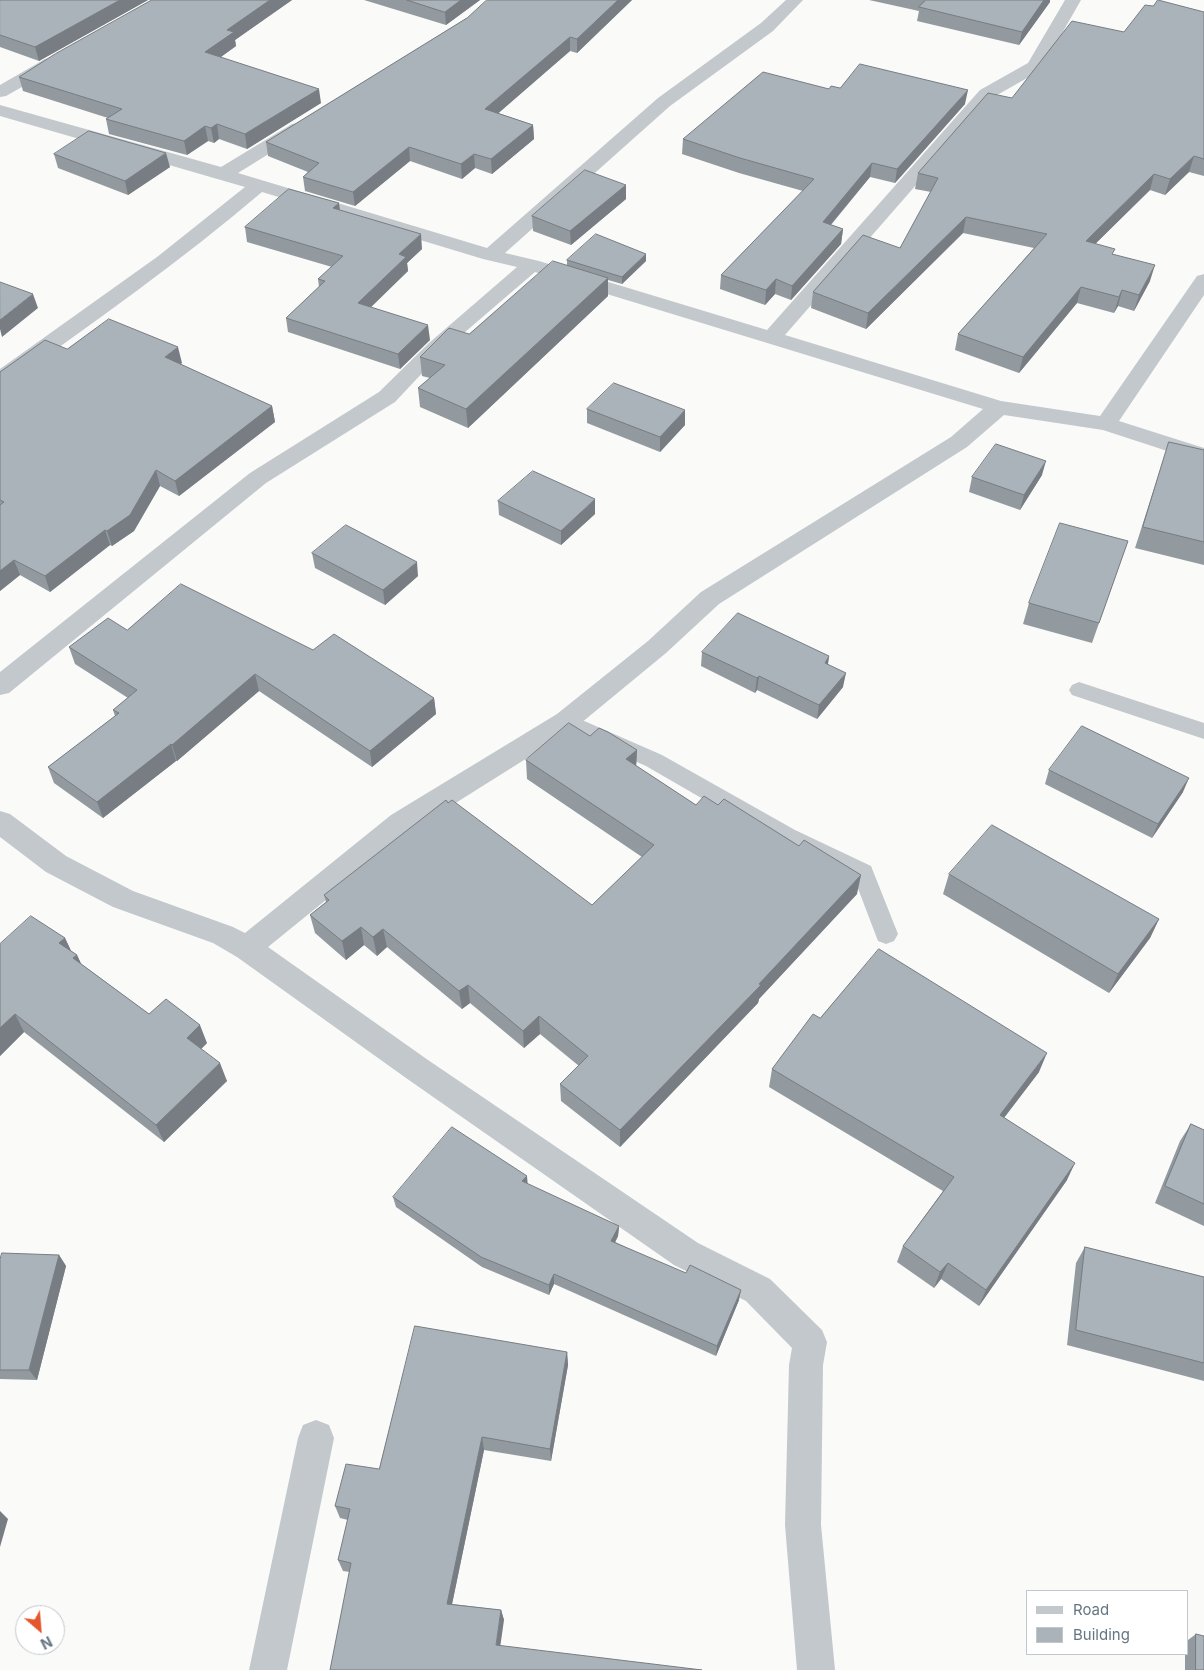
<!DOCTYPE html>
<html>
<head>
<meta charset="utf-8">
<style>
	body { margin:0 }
	#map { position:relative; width:1204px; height:1670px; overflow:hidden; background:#fafaf8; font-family:Inter,sans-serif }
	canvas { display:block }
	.legend { position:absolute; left:1026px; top:1590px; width:162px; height:65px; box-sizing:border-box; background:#fff; border:1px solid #c1c8cd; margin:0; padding:6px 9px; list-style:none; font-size:15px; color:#657683 }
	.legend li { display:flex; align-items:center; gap:10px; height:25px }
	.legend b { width:25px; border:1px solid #c1c8cd }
	.north { position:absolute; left:15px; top:1605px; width:50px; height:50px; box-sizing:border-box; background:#fff; border:1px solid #c1c8cd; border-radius:50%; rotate:153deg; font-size:14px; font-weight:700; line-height:20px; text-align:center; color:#657683 }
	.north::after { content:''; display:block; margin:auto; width:18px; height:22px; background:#e4572e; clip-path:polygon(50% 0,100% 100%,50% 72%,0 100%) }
</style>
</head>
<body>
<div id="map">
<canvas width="1204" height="1670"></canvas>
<ul class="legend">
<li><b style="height:6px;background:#c3c8cc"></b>Road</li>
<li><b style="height:14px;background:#aab3b9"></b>Building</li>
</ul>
<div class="north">N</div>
</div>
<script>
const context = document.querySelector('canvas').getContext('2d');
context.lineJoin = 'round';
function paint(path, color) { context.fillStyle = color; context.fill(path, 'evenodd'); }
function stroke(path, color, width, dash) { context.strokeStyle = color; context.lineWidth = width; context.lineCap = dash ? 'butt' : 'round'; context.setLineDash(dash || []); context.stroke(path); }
paint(new Path2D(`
	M1079,682L1204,723V739L1072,695L1069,690L1072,685Z
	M566,713L662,755L795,830L871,866L898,934L894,941L886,944L878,941L854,878L779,843L646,766L558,727L555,721L558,715Z`), '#c3c8cc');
paint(new Path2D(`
	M786,0H803L773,31L670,106L505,253L539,261L767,330L980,90L1028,63L1065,0H1081L1041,70L992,98L785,335L1001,401L1100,416L1197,276L1204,274V295L1119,421L1204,448V463L1103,430L1004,415L967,447L719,604L666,653L575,728L411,831L268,947L428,1060L698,1243L770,1279L822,1330L827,1342L823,1365L821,1525L835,1670H797L785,1525L789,1365L792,1348L746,1301L674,1265L406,1078L237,957L213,943L113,907L46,872L0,837V811L10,814L66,856L133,891L233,927L245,933L391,815L557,714L648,641L701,592L951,437L983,409L535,272L443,351L395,402L266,483L9,693L0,695V672L250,473L379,392L429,343L517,267L483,259L262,192C181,261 94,322 8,384L0,386V369L157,257L245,187L0,116V105L221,167L292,124L298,123L304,124L307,128L304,132L238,173L487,248L658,98L761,23Z
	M51,58L57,59L60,63L57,67L6,96L0,97V85L45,59Z
	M316,1420L329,1425L334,1438L287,1670H249L298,1438L303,1425Z`), '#c3c8cc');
paint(new Path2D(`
	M0,0H148L39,61L0,47Z
	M152,0H292L235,40L236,46L221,57L321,103L247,149L219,139L214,143L208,141L187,155L109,134L106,119L108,118L23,91L19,77Z
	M364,0H480L446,25Z
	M632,0L577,53L570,51L498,113L533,125L534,139L492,174L475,168L462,179L410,161L355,206L305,191L303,177L308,172L268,156L266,142L467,18Z
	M869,0H1050V2L1019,45L917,21L919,11Z
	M1153,6L1204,12V176L1189,172L1165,195L1150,190L1095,244L1113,254L1150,281L1134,311L1118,306L1114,313L1077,303L1019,373L955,350L958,334L1034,248L963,233L866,329L811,308L813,292L900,248L931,192L915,189L918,173L1012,98L1124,32Z
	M840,88L965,104L895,183L870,177L831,225L843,229L841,244L791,300L775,294L765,305L720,289L721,275L803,191L739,173L682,154L683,139L829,89Z
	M54,154L170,167L128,195L58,168Z
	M626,185V199L571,245L533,231L532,216Z
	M340,210L422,249L407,263L408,271L370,307L430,340L400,369L288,332L286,318L319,287L318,279L332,267L247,242L245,227Z
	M567,260L646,261L622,284L608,280V296L468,428L420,407L418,388L430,378L422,376L420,357L469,334L567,265Z
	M67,349L182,363L180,364L272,406L275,422L179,496L160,486L134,531L112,546L110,545L50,592L20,575L0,591V372Z
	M587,409L685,425L660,452L587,423Z
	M1169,442L1204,450V565L1135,548Z
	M1042,475L1020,510L969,492L972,477Z
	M498,501L595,514L561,545L499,515Z
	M1128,541L1092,643L1023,624L1029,603Z
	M312,553L418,576L385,605L315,568Z
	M127,630L313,650L434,698L436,714L372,767L259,691L177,761H176L103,818L54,783L48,767L115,716L113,710L128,698L75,664L69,647Z
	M702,652L829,656L828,664L843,687L817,719L757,690L755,693L701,666Z
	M590,736L637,750L636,766L696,805L857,894L759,999L758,1003L620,1147L561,1101L560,1084L579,1066L540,1034L524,1048L470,1003L462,1009L387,947L377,956L364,945L346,960L315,933L310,915L326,902L324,895L592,905L642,857L527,779L526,760Z
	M1049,770L1183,792L1152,838L1045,784Z
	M949,874L1159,919L1150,938L1109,993L943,894Z
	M65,938L71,951L77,955L81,964L149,1014L207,1043L201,1049L227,1081L164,1142L24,1032L0,1056V944Z
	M820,1018L1039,1072L1004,1118L1067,1180L979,1306L941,1279L934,1288L897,1262L903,1246L943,1191L769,1087L772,1069Z
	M1191,1124L1204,1130V1226L1155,1203L1180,1141Z
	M527,1176V1184L619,1226L618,1236L615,1242L739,1300L716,1356L554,1284L549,1295L482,1267L396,1207L393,1197Z
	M1085,1247L1204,1277V1381L1067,1345L1076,1263Z
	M59,1255L66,1266L37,1380L0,1379V1260Z
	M567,1352L568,1365L551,1461L484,1450L452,1604L501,1610L504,1620L330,1670L350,1572L343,1571L338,1560L348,1520L340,1518L335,1506L379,1469Z
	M1196,1634L1204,1670H1185V1654H1188V1640Z`), '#929a9f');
paint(new Path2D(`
	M120,0H148L39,61L35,47Z
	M270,0H292L235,40L236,46L208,66L205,52L227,30Z
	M461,0H480L446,25L445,12Z
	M618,0H632L577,53V39Z
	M1044,0H1050V2L1019,45L1022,32Z
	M570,37V51L486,124L485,109Z
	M319,89L321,103L247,149L245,134Z
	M968,90L965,104L895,183L897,169Z
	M217,124L219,139L214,143L211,128Z
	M533,125L534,139L492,174L491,159Z
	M205,126L208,141L187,155L184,141Z
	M409,147L410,161L355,206L353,192Z
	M166,153L170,167L128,195L125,181Z
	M474,154L475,168L462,179L461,164Z
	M1194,156L1189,172L1165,195L1170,179Z
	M872,163L870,177L821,236L823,222Z
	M1154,174L1150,190L1082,257L1086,241Z
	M626,185V199L571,245L570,231Z
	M339,203L341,218L333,208Z
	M966,217L963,233L866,329L868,313Z
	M843,229L841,244L791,300L792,286Z
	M421,234L422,249L407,263L408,271L360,318L358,303L399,254Z
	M646,254V261L622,284V277Z
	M1155,265L1150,281L1134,311L1139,295Z
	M608,278V296L468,428L466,409Z
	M776,279L775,294L765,305L766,290Z
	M1081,287L1077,303L1019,373L1023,357Z
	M1122,290L1118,306L1114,313L1119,297Z
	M33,294L38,308L2,337L0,329V320Z
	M428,325L430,340L400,369L398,354Z
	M178,347L182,363L169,373L165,357Z
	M272,406L275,422L179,496L175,481Z
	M685,410V425L660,452V437Z
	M1046,461L1042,475L1020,510L1024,495Z
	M156,470L160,486L134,531L112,546L107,531Z
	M595,499V514L561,545V531Z
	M105,530L110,545L50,592L45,576Z
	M14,560L20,575L0,591V571Z
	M417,562L418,576L385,605L383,590Z
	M829,656L827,671L825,663Z
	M846,673L843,687L817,719L819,705Z
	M255,674L259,691L177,761L172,745Z
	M759,676L757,690L755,693L757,678Z
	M434,698L436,714L372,767L370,751Z
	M171,744L176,761L103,818L97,802Z
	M637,750L636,769L626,759Z
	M1189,778L1183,792L1152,838L1158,824Z
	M861,875L857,894L759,999L758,1003L620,1147V1130Z
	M1159,919L1150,938L1109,993L1118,974Z
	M361,927L364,945L346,960L342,941Z
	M383,929L387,947L377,956L373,937Z
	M65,938L74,957L59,943Z
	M77,955L86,974L73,958Z
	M468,985L470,1003L462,1009L459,991Z
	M15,1014L24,1032L0,1056V1028Z
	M539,1016L540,1034L524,1048L523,1031Z
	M200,1025L207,1043L194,1056L187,1038Z
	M1047,1053L1039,1072L993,1132L1000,1115Z
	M220,1063L227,1081L164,1142L156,1125Z
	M1075,1163L1067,1180L979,1306L986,1290Z
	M527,1176L528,1187L522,1181Z
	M619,1226L618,1236L611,1251V1241Z
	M59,1255L66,1266L37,1380L29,1370Z
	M948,1263L941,1279L934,1288L940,1272Z
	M554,1274V1284L549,1295V1285Z
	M741,1290L739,1300L716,1356L717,1346Z
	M567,1352L568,1365L551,1461L550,1449Z
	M482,1437L484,1450L450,1614L447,1604Z
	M0,1511L8,1519L0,1547Z
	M501,1610L504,1620L499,1655L496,1645Z`), '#777d82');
const building = new Path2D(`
	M0,0H120L35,47L0,35Z
	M152,0H270L227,30L234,32L205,52L319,89L245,134L217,124L211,128L205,126L184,141L106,119L122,109L19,77L55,54Z
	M407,0H461L445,12Z
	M487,0H618L577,39L570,37L485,109L533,125L491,159L474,154L461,164L409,147L353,192L303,177L319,163L266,142L467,18Z
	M926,0H1044L1022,32L919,7Z
	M1158,0L1204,12V159L1194,156L1170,179L1154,174L1086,241L1115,249L1112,254L1155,265L1139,295L1122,290L1119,297L1081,287L1023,357L958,334L1047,234L966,217L868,313L813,292L863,235L900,248L938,178L918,173L988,93L1012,98L1072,21L1124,32L1145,5L1153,6Z
	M860,64L968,90L897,169L872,163L823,222L843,229L792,286L776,279L766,290L721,275L814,179L740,158L683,139L763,72L829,89L831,86L840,88Z
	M89,131L166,153L125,181L54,154Z
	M585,170L626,185L570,231L532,216Z
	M289,189L339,203L333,208L421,234L399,254L406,257L358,303L428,325L398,354L286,318L325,281L318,279L343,256L245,227Z
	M596,234L646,254L622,277L567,260Z
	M553,261L608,278L466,409L418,388L445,365L420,357L449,328L469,334Z
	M0,282L33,294L0,320Z
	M109,319L178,347L165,357L272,406L175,481L156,470L130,515L107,531L105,530L45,576L14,560L0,571V505L4,502L0,500V372L45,340L67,349Z
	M614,383L685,410L660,437L587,409Z
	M1169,442L1204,450V542L1143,527Z
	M996,444L1046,461L1024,495L972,477Z
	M533,471L595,499L561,531L498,501Z
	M1060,523L1128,541L1099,623L1029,603Z
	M346,525L417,562L383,590L312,553Z
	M181,584L313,650L334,634L434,698L370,751L255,674L172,745L171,744L97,802L48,767L119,713L113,710L137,690L69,647L108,618L127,630Z
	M738,613L829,656L825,663L846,673L819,705L759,676L757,678L702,652Z
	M569,723L590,736L599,728L608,732L637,750L626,759L696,805L704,796L718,805L724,799L799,846L804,840L861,875L759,984L761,985L620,1130L560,1084L588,1056L539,1016L523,1031L468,985L459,991L383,929L373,937L361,927L342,941L310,915L329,900L324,895L446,800L448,803L452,800L592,905L654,845L526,760Z
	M1082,726L1189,778L1158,824L1049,770Z
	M992,825L1159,919L1118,974L949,874Z
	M31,916L65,938L59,943L77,955L73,958L149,1014L166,999L200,1025L187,1038L220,1063L156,1125L15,1014L0,1028V944Z
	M879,949L1047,1053L1000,1115L1075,1163L986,1290L948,1263L940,1272L903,1246L954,1177L772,1069L813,1014L820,1018Z
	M1191,1124L1204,1130V1204L1165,1186Z
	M452,1127L527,1176L522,1181L619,1226L611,1241L686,1273L690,1265L741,1290L717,1346L554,1274L549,1285L481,1257L393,1197Z
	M1085,1247L1204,1277V1363L1076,1330Z
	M2,1253L59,1255L29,1370H0V1260Z
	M415,1326L567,1352L550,1449L482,1437L447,1604L501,1610L496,1645L702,1670H330L351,1563L338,1560L350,1509L335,1506L346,1464L379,1469Z
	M1196,1634L1204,1636V1670H1196Z`);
paint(building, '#aab3b9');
stroke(building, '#777d82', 1);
</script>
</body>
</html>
